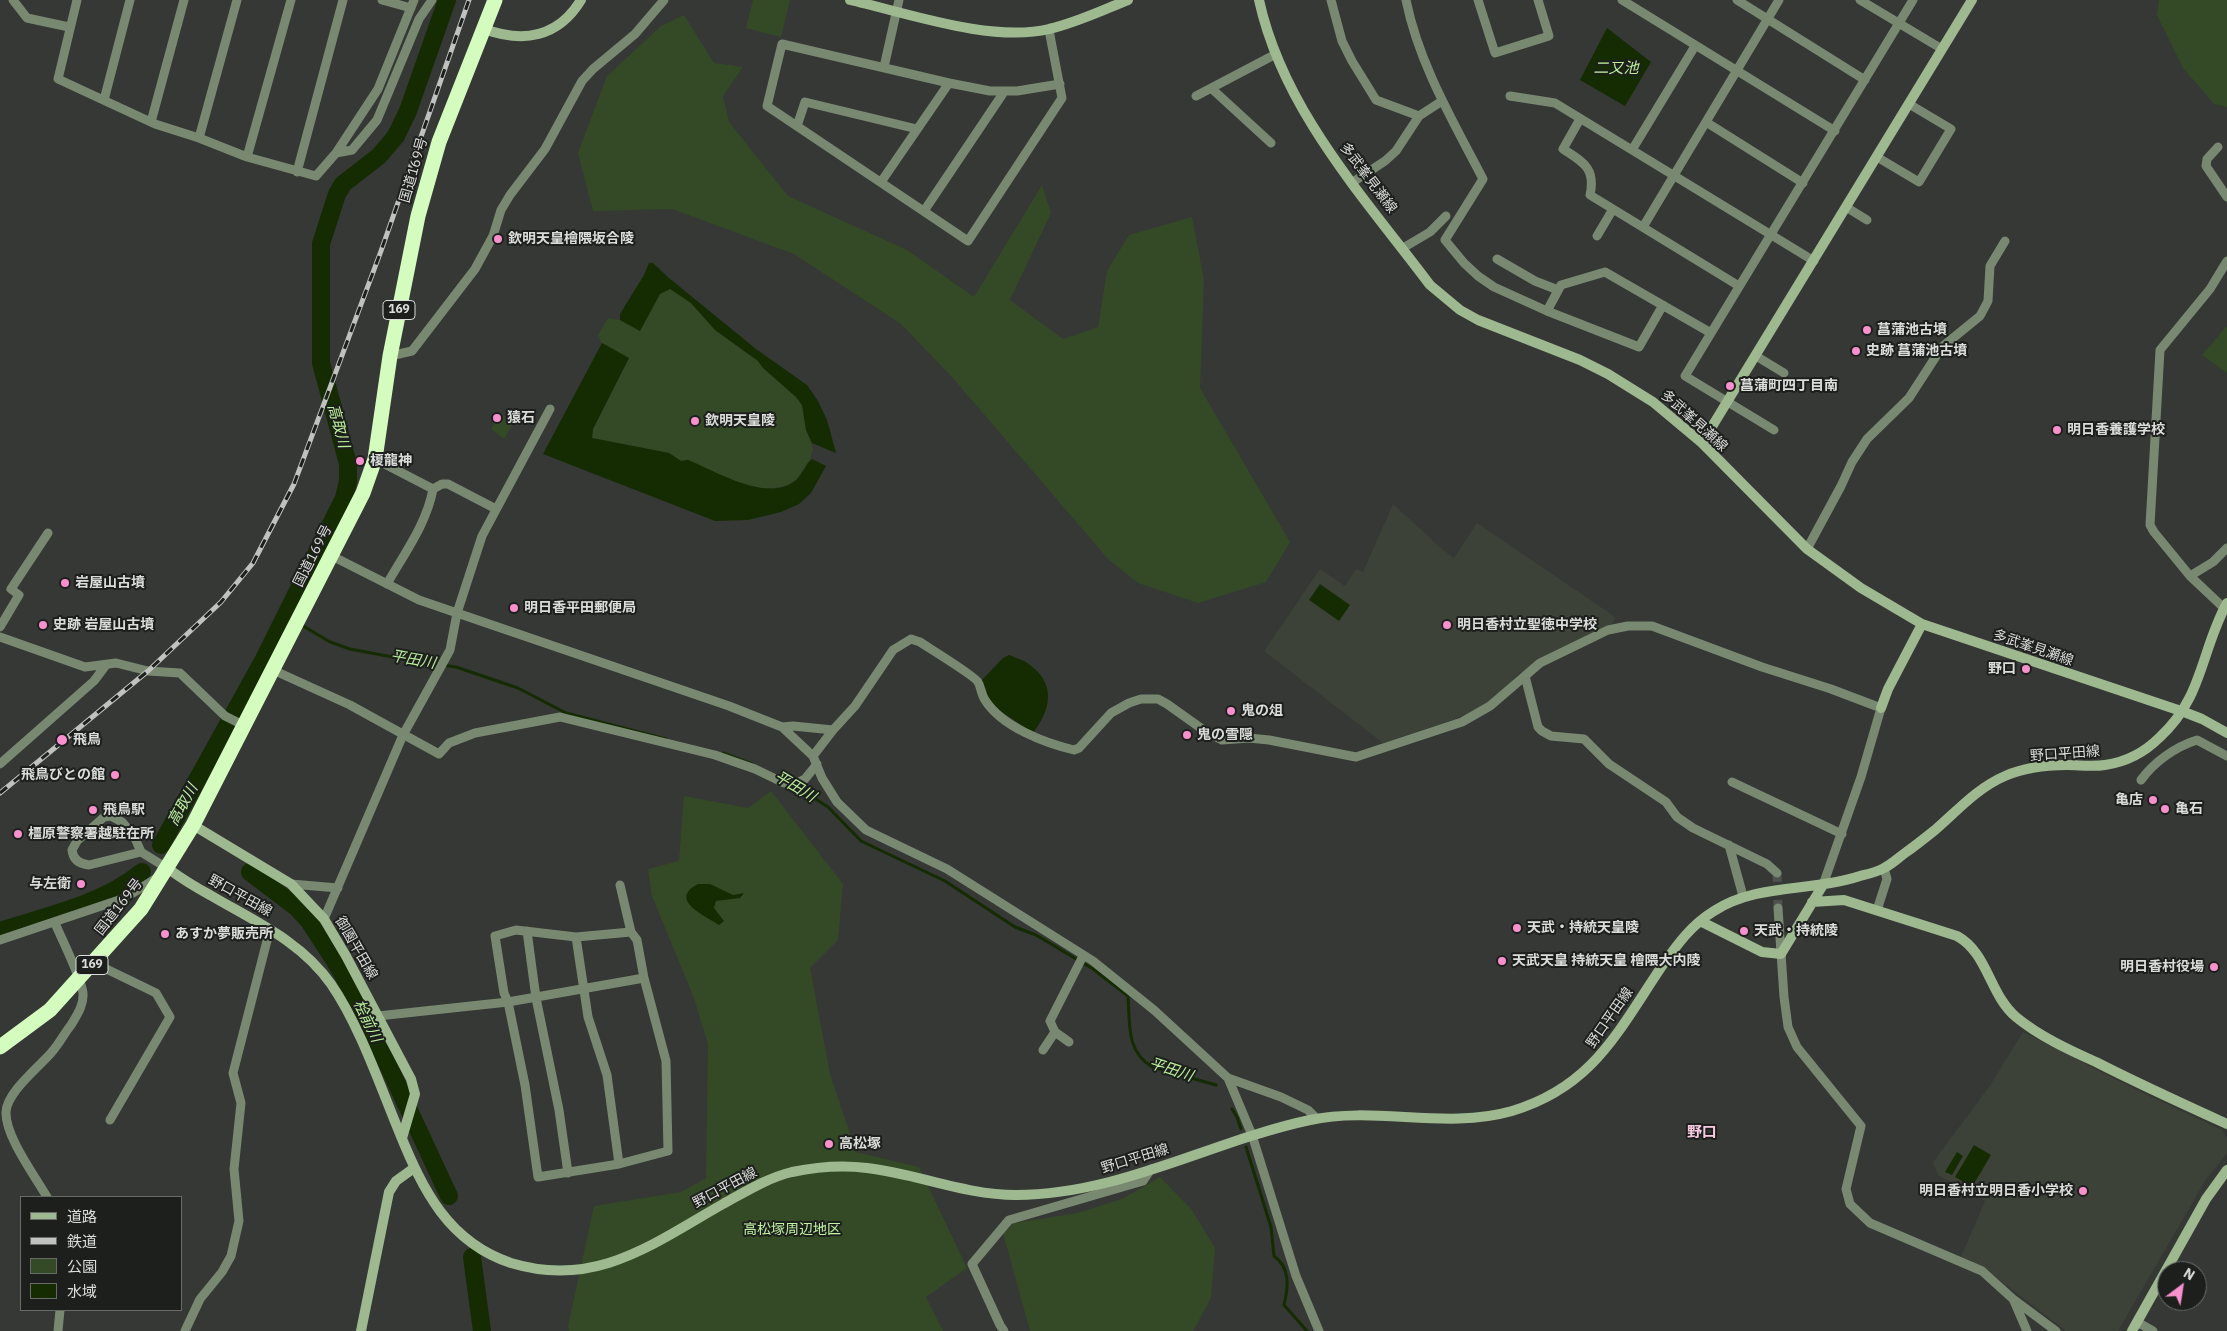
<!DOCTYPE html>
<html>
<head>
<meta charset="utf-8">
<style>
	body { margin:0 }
	#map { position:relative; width:2227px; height:1331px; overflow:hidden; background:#353834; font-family:"IBM Plex Sans","Noto Sans JP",sans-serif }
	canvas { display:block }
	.legend { position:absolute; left:20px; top:1196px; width:162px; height:115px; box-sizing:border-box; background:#1d1f1d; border:1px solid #696b69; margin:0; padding:6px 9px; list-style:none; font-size:15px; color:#dbddda }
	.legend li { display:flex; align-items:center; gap:10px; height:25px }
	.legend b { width:25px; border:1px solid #696b69 }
	.north { position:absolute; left:2157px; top:1261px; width:50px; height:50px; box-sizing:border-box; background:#1d1f1d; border:1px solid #696b69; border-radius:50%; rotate:31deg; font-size:14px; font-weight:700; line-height:20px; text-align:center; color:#dbddda }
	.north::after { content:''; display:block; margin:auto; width:18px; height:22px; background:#f790cd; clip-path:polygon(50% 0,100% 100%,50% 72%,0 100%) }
</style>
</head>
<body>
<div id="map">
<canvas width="2227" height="1331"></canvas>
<ul class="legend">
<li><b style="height:6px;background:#9eb890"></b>道路</li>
<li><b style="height:6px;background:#bfc2be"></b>鉄道</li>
<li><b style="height:14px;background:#344a26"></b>公園</li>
<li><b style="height:14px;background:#152c02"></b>水域</li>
</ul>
<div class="north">N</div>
</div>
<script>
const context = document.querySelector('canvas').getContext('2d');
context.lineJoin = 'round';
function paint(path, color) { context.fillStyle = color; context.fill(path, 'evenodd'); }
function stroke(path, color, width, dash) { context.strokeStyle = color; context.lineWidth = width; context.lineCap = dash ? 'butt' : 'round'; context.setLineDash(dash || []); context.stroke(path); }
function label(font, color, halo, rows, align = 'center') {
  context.font = font + ' "IBM Plex Sans","Noto Sans JP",sans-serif'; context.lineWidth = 4; context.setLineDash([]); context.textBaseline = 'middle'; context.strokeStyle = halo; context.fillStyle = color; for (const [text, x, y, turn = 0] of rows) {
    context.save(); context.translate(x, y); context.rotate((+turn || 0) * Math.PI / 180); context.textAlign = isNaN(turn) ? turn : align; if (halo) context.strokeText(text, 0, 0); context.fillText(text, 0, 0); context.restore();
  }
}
paint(new Path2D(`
	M1393,504L1442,549L1454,558L1477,523L1611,614L1615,618L1613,623L1543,657L1516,676L1500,694L1484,706L1453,720L1383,743L1264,651L1320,569L1345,586L1356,569L1363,572Z
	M2023,1032L2141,1092L2222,1130L2227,1139V1153L2205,1181L2118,1331H2066L1992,1274L1961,1257L1985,1201L1938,1175L1933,1162L1989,1087Z`), '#3c4238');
paint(new Path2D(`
	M753,0H790L781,37L746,28Z
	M2159,0H2227V107L2214,104L2183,68L2157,15Z
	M684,15L714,63L743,67L723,96L729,122L788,196L907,250L974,297L1042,185L1051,213L1010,300L1063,339L1098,327L1107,271L1129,235L1192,217L1204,280L1200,388L1290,542L1266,582L1198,603L1138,583L1108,559L952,377L901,324L794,254L672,209L593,211L578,153L607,76L661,26Z
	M670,289L691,303L715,330L758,361L763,368L796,397L802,405L806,430L813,448L810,460L796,480L786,486L768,489L745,486L688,460L681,461L669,453L592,438L593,429L629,358L602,343L598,335L608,318L620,320L640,331L660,294Z
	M2227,326V373L2202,355Z
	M499,414L514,422L504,439L491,429Z
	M771,791L843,884L838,940L810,968L830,1074L856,1152L919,1167L967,1268L926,1297L943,1331H569L568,1326L594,1206L681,1192L706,1178L708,1044L694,998L652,896L648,869L679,861L684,796L748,808Z
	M1160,1177L1192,1210L1215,1248L1211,1298L1193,1331H1030L1003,1233L1014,1223L1078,1213L1124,1198Z`), '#344a26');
paint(new Path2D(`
	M1607,28L1651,62L1625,106L1580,80Z
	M649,263H653L669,278L756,349L807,385L818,401L827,420L836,453L812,443L806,430L802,405L796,397L763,368L758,361L715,330L691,303L670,289L660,294L640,331L620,320V314L644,275Z
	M602,343L629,358L593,429L592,438L669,453L681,461L688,460C716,471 768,504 796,480C803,474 805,464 812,459L826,466L811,493L799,504L781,512L748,520L715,521L543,454Z
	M1320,584L1350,605L1339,621L1309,600Z
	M1009,655C1016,658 1024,660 1030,665C1056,684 1051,710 1033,733L996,708L988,700L980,682L1003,658Z
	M698,884H710L733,895L744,893L740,898L716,901L714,908L724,921L719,925C706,916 667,900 698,884Z
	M1974,1145L1991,1155L1972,1187L1955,1177Z
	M1957,1152L1963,1156L1952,1175L1945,1172Z`), '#152c02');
stroke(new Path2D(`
	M286,615L293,619
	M300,624L330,642L350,649L403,659L456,667L518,688L566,713L666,739
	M723,753L752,764
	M794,785L828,807L861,841L945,881L1015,927L1036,935L1093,969L1128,996C1130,1024 1126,1051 1152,1067L1216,1085
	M1232,1109L1237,1117L1241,1129
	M1246,1147L1271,1227L1274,1256C1291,1268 1288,1288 1284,1305L1307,1331`), '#152c02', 3);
stroke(new Path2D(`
	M161,845L264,659L344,498L348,481V464L321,363V244L337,194L343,184L379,156L396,136L408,111L447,0
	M250,872L296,907L309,921L335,961L360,1005L449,1196
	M0,931C49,915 101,905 142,872
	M472,1257L482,1331`), '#152c02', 18);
stroke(new Path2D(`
	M1777,873L1778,908`), '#4e514d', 9, [9, 4.5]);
stroke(new Path2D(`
	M13,0L27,18L69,27
	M77,0L58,79L155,124L199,138L247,157L316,176L336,153L378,89L414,0
	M382,0L411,8
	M1331,0L1342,41L1352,61L1376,100L1419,116
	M1406,0C1419,64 1453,121 1483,179L1445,240L1464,263L1478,276L1494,287L1547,311L1639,347L1663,305
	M1478,0L1495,53L1549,36L1538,0
	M1622,0L1835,131
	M1737,0L1865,80
	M1860,0L1942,49
	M1049,30L1062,98L968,241L767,106L782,44L949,83L990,91H1017L1060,84
	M884,67L899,0
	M1211,88L1271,143
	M1196,96L1276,54
	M1510,96L1555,103L1814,261
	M104,100L130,0
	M1580,119L1563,149C1583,162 1596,168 1590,195L1739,286
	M151,122L184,0
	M1706,122L1803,183
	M797,126L805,102L917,129
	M199,138L237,0
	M2218,147L2207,159L2206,166L2227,197
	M1632,150L1695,46
	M336,153L352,150L377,120L419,19L432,0
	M247,157L291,0
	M1877,157L1919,182L1951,129L1909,104
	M297,172L343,0
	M881,182L949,83
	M1353,182L1385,161L1396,151L1419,116L1442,101
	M1846,207L1867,220
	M924,211L1004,92
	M1643,227L1779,0
	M1597,236L1613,209
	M1403,248L1430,232L1446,216
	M1497,259L1535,281L1558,290
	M1547,311L1561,285L1605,272L1711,333
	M390,356L412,351L475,269L493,236L501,210L510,195L545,149L582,81L593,69L635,34L664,0
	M1756,356L1784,373
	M1774,430L1685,376L1913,0
	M375,459L433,489
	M1807,549L1841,486L1852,462L1867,439L1909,398L1942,347L1980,316L1988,301L1990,266L2005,241
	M332,556L419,600L729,706L782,727L813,756L822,778L837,802L866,830L947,869L1093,961L1154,1010L1228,1078L1281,1097L1308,1110L1316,1118
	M2190,576L2213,562L2227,548
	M387,584C404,554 427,523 433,489L442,484H448L496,509
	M2224,608L2190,576L2154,532L2150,525L2160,350L2210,289L2227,261
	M0,627L19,595L11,589L48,533
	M0,637L85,667L116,663L148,671L180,673L225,716L245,726
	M273,670L350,705L439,754L449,743L475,733L560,717L715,755L755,769L784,783L799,782L805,779L817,764
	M1525,676L1538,727L1542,731L1551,736L1584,739L1609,764L1666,802L1677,817L1693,828L1767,864L1777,873
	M782,727L793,726L833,730
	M813,756L833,730L855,706L893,650L911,639L920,642C929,648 975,676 978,682C981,687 981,694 985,700C1002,727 1045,743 1074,750L1079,748L1111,713L1129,703L1141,699H1158L1167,704L1205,731L1222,740L1249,738L1269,740L1356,757L1462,722L1490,706L1540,663L1608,630L1628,626H1652L1762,667L1831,689L1881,708L1861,777L1823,885
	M0,764L94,681L106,665
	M2141,780C2154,762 2175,747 2197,740L2227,756
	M1732,782L1842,834
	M1729,845L1743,896
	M141,852L89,865C80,864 73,860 72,850L77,841L104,817L111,816L122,822L134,836L141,852L167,868L164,870
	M291,884L338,888
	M620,885L631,932L637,940L644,978
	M1778,908L1784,997L1788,1027L1797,1047L1861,1126L1846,1189L1850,1204L1870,1223L1982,1271L2013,1299L2056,1331
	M1877,910L1887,879L1884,868
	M324,919L403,735L450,650L457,613L482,536L550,409
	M527,931L536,998L559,1110L568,1173
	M576,937L588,1017L607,1075L619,1164
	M0,940L125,898L155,879
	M94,963L156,993L170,1017L110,1120
	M378,1016L508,1002L644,978L666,1061L668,1151L619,1164L538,1177L525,1085L508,1002L504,993L495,936L516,930L576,937L631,932
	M1069,1042L1055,1032L1050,1021L1083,956
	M1043,1050L1055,1032
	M1228,1078L1252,1135L1296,1276L1319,1331
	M47,1197C35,1176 5,1136 6,1112C7,1092 38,1068 51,1053C59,1044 64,1034 71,1025C77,1015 84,1005 83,993C81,977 62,940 55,923
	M2014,1301L2027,1331
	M2137,1322L2153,1331
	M58,1331L60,1310
	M185,1331L200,1299L222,1272L231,1256L239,1221L234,1169L241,1103L233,1073L270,929
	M1004,1331L1000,1325L972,1264L1009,1220L1143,1181L1151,1169`), '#798971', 9);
stroke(new Path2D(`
	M850,0C907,13 992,43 1049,29C1076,23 1103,10 1128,0
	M1259,0C1283,110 1364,197 1430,285L1460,310L1478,320L1580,360L1608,374L1653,402L1702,443L1807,549L1861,588L1922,624L2184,712L2202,719L2227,733
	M484,29C523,43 558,38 581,0
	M1702,443L1972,0
	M1881,708L1888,689L1922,624
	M193,825L291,884L324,919L346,956L411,1079L415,1094L402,1138
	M167,868C181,878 195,887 210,895C254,921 301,941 331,984C360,1026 380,1086 400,1134C423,1190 448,1242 511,1263C596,1289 654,1243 723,1204C745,1192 767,1178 792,1172C816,1167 843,1165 867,1168C918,1174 965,1195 1016,1195C1119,1195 1211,1141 1310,1120C1377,1106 1446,1130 1512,1111C1593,1087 1618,1031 1662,966C1677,945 1691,925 1714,911C1757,883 1812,892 1860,876C1868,874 1877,872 1884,868C1892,864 1898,858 1905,853C1915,846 1925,838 1935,830C1957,811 1977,788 2005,776C2023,768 2048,765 2067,765C2079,765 2092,767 2105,765C2126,762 2145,752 2160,737C2203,698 2201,650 2227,603
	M1812,902L1844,900L1957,936C1988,953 1989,994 2016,1017C2039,1036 2069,1050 2096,1062C2139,1084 2183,1104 2227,1124
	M1700,921L1762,952L1781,954L1823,885
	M361,1331L389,1192L396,1181L414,1168
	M2132,1331L2206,1199L2227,1170`), '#9eb890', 10);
stroke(new Path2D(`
	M0,1047L50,1010L141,909L193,825L363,493L375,459L390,356L418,216L439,142L495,0`), '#d5fcbf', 15);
const rail = new Path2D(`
	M0,793L148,671L221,602L253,563L294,484L381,251L469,0`);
stroke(rail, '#bfc2be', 5);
stroke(rail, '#1d1f1d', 3, [9]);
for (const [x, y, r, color] of [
	[498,239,5,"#f790cd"],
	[1867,330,5,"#f790cd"],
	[1856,351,5,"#f790cd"],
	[1730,386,5,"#f790cd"],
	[497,418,5,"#f790cd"],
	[695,421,5,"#f790cd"],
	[2057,430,5,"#f790cd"],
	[360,461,5,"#f790cd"],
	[65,583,5,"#f790cd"],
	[514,608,5,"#f790cd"],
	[43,625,5,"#f790cd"],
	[1447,625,5,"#f790cd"],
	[2026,669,5,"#f790cd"],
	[1231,711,5,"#f790cd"],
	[1187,735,5,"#f790cd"],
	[62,740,6,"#f790cd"],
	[115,775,5,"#f790cd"],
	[2153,800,5,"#f790cd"],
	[2165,809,5,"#f790cd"],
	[93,810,5,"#f790cd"],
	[18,834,5,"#f790cd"],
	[81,884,5,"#f790cd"],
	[1517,928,5,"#f790cd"],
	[1744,931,5,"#f790cd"],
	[165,934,5,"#f790cd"],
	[1502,961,5,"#f790cd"],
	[2214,967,5,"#f790cd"],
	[829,1144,5,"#f790cd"],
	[2083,1191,5,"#f790cd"]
]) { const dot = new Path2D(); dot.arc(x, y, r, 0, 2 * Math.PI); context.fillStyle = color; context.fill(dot); stroke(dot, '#1d1f1d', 2); }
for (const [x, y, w] of [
	[399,310,32],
	[92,965,32]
]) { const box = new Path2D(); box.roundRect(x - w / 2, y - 9.5, w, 19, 4); context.fillStyle = '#1d1f1d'; context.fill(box); stroke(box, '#dbddda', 1); }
label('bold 12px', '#dbddda', null, [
	["169",399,310],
	["169",92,965]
]);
label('14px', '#dbddda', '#1d1f1d', [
	["国道169号",414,170,-74],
	["多武峯見瀬線",1368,178,53],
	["多武峯見瀬線",1694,421,42],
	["国道169号",313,556,-63],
	["多武峯見瀬線",2033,648,19],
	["野口平田線",2065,754,-4],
	["野口平田線",240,896,29],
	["国道169号",119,907,-52],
	["御園平田線",356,948,60],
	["野口平田線",1610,1018,-55],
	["野口平田線",1135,1159,-17],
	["野口平田線",725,1188,-28]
]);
label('bold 14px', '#dbddda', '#1d1f1d', [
	["欽明天皇檜隈坂合陵",508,239],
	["菖蒲池古墳",1877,330],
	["史跡 菖蒲池古墳",1866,351],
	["菖蒲町四丁目南",1740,386],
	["猿石",507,418],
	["欽明天皇陵",705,421],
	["明日香養護学校",2067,430],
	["榎龍神",370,461],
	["岩屋山古墳",75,583],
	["明日香平田郵便局",524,608],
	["史跡 岩屋山古墳",53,625],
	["明日香村立聖徳中学校",1457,625],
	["野口",2016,669,"right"],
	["鬼の俎",1241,711],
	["鬼の雪隠",1197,735],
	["飛鳥",73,740],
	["飛鳥びとの館",105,775,"right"],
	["亀店",2143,800,"right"],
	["亀石",2175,809],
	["飛鳥駅",103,810],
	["橿原警察署越駐在所",28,834],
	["与左衛",71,884,"right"],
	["天武・持統天皇陵",1527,928],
	["天武・持統陵",1754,931],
	["あすか夢販売所",175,934],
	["天武天皇 持統天皇 檜隈大内陵",1512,961],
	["明日香村役場",2204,967,"right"],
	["高松塚",839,1144],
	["明日香村立明日香小学校",2073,1191,"right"]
], 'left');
label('14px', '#c1f5a3', '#1d1f1d', [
	["高松塚周辺地区",792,1230]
]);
label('italic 15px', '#bbef9d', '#1d1f1d', [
	["二又池",1616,69],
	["高取川",338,426,75],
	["平田川",413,660,10],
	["平田川",795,787,31],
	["高取川",183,805,-61],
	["桧前川",367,1021,64],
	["平田川",1171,1070,18]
]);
label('bold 15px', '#f7cae2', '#1d1f1d', [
	["野口",1702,1133]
]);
</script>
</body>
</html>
